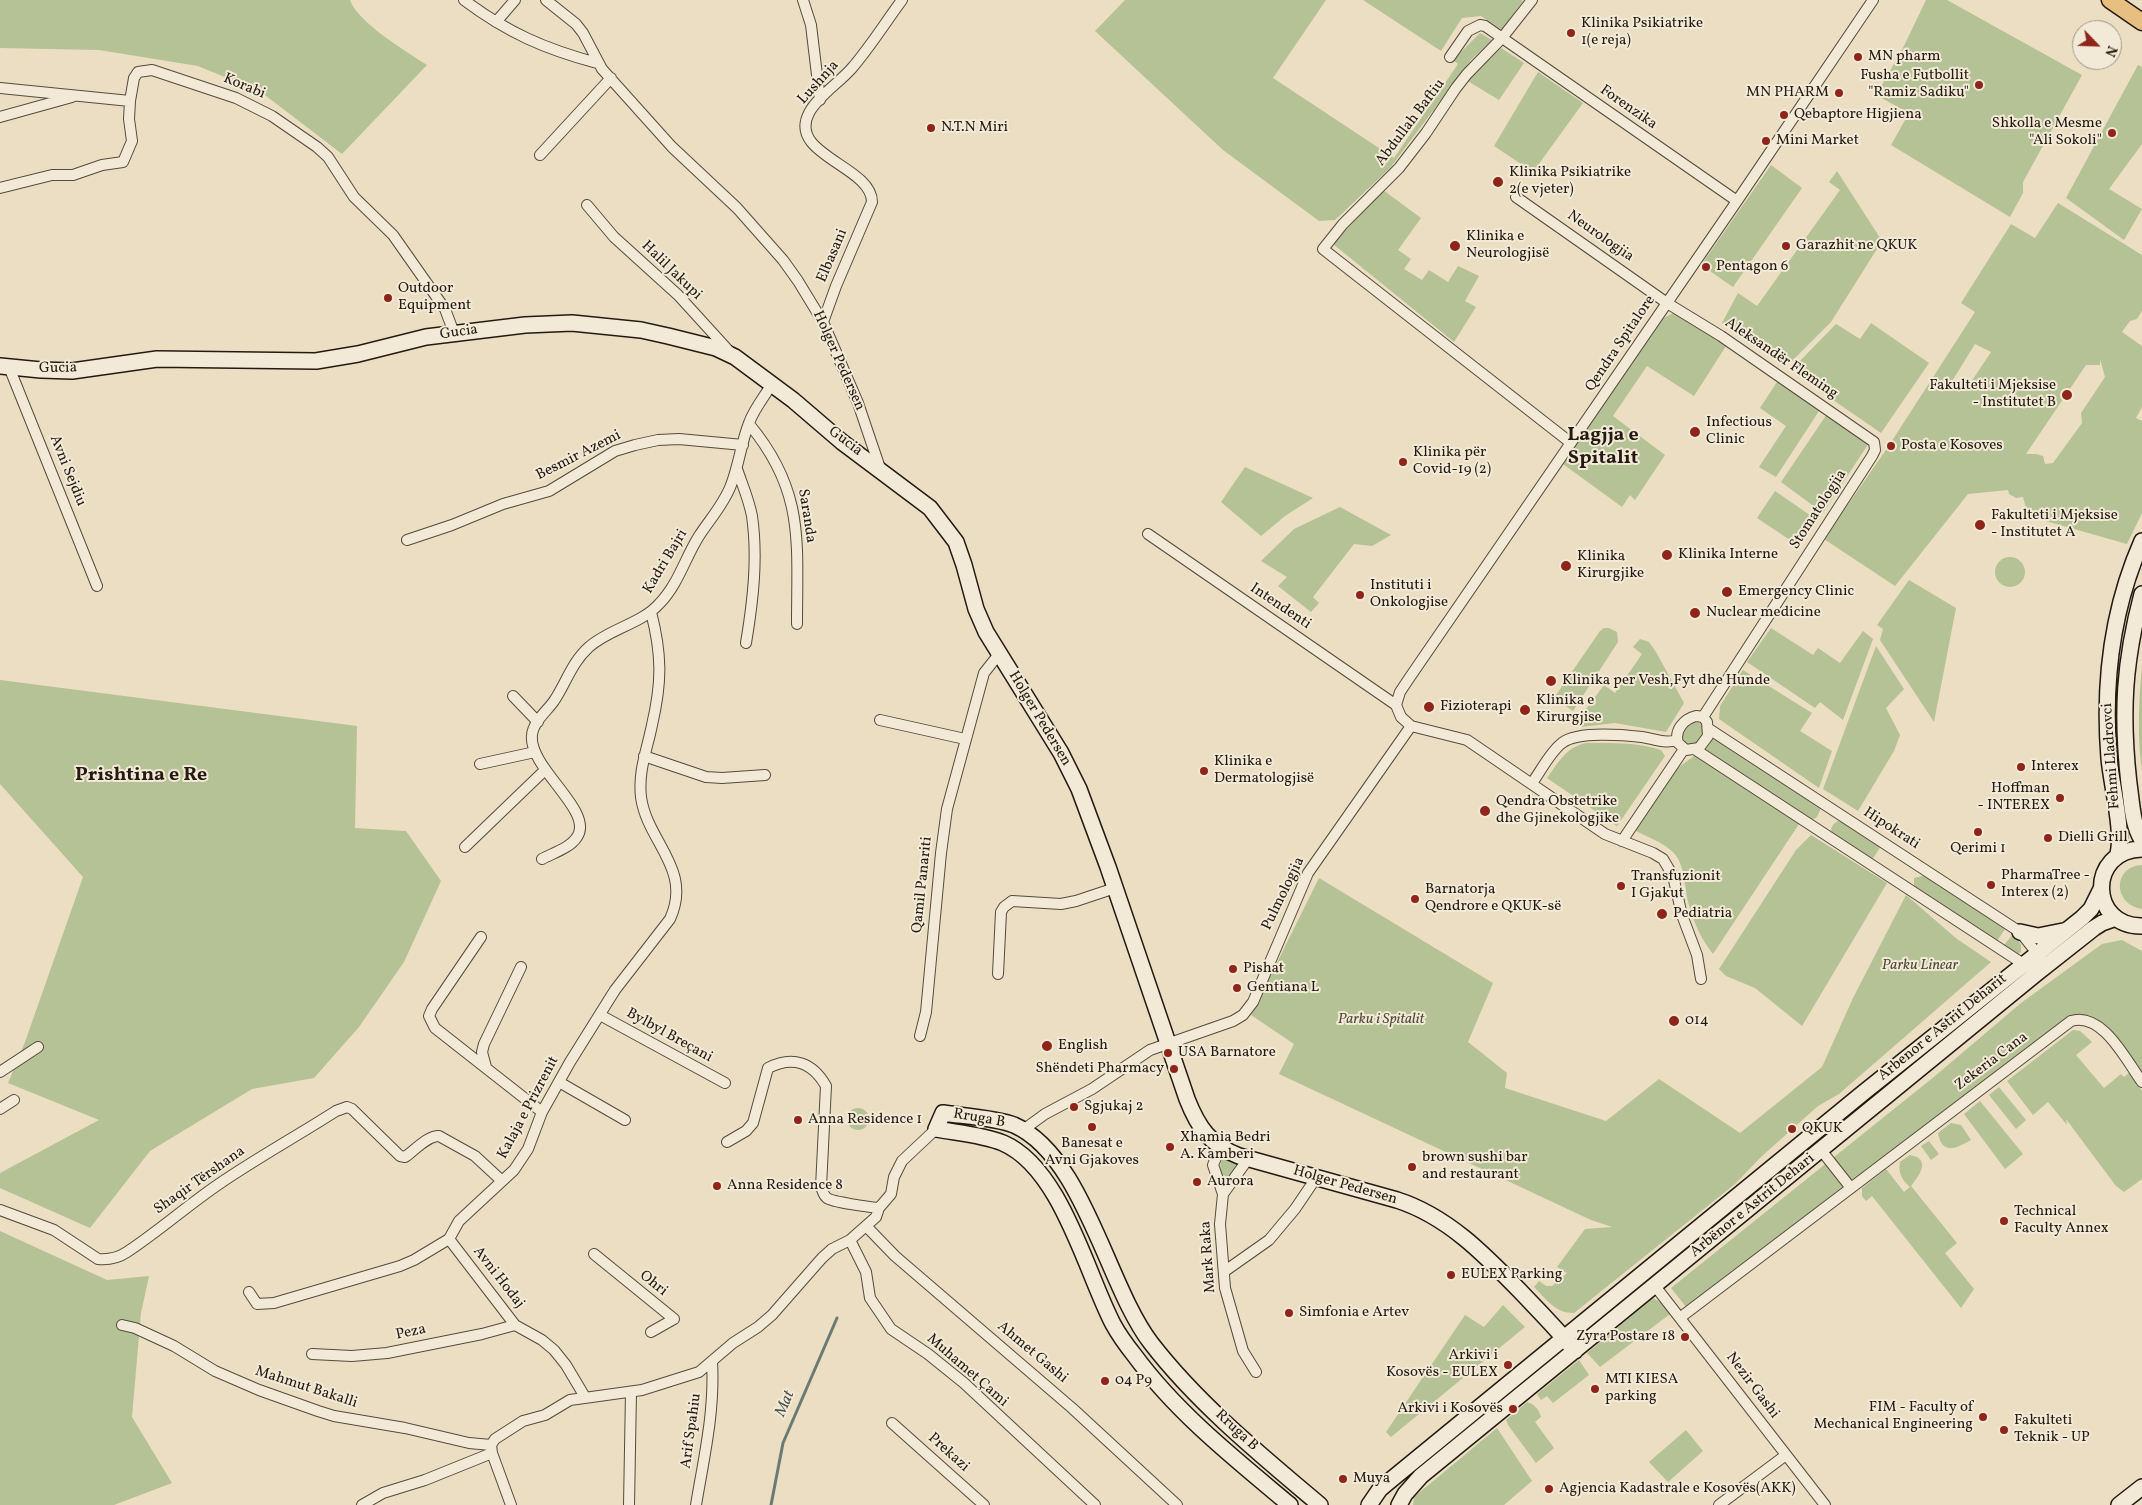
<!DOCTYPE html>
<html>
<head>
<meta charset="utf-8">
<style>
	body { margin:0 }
	#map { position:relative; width:2142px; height:1505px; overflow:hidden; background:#ebdec2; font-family:Vollkorn,serif }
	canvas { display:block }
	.north { position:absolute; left:2072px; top:20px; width:50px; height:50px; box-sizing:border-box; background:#f2ead7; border:1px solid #a09788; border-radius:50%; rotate:114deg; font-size:14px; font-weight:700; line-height:20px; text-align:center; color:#241a11 }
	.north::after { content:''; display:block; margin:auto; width:18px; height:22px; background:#8f2418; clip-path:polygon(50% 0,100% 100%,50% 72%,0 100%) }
</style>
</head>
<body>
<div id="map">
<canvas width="2142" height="1505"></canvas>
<div class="north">N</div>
</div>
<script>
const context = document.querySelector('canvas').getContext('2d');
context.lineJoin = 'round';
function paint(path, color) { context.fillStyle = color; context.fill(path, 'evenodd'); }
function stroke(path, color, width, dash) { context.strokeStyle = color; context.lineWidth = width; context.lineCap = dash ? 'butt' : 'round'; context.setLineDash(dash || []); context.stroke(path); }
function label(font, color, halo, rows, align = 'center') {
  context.font = font + ' Vollkorn,serif'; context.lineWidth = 4; context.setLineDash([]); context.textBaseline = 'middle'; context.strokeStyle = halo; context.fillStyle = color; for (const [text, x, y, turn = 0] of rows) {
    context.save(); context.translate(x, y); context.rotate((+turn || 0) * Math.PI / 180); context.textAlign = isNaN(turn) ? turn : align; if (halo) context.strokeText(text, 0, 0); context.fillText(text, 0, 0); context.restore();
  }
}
paint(new Path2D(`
	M0,0H350C357,22 407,52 427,65L342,154L261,92L198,66L99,50L0,48Z
	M1125,0H1326L1273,78L1394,158L1458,64L1453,60L1480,33L1492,40L1471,60L1390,168L1335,220L1319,221L1223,150L1095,31Z
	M1363,0H1521L1523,1L1502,30L1481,16L1462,18L1441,51Z
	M1926,0H1947L2082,75L2023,182V193L2010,217L1891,145L1909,113L1876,95L1901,52Z
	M1501,48L1524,63L1499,100L1466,80Z
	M2138,65L2142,67V144L2109,189L2142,209L2124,240L2066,198Z
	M1538,72L1583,103L1533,172L1494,146Z
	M1771,165L1802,188L1733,287L1701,265Z
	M1837,171L1882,241L1831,322L1792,361L1775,350L1769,356L1722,323L1738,293L1757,306L1840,190L1829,182Z
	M1383,190L1421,218L1398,250L1411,259L1404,269L1422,280L1429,270L1448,282L1458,266L1479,276L1465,301L1476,307L1454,342L1333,244Z
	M2058,203L2142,255V311L2137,319L2130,321L2122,332L2142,346V407L2136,418L2142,421V513L2127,544L2028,516L2023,497L2016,498L2009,494L2008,490L1968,494L1895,586L1824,539L1888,447L1975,312L1961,303L2011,224L2035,238ZM1975,344L1991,352L1967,388L1951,383ZM2100,359L2105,377L2081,413L2082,423L2053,463L2045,464L2043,456L2036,454H2026L2086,365H2100Z
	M1673,313H1682L1728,343L1694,396L1647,366L1613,416L1665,455L1635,500L1630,495L1622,507L1563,464L1664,318Z
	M1871,323L1929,363L1881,433L1820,391L1826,383L1797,364L1836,324L1860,339Z
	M1779,379L1821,408L1776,477L1759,467L1786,426L1760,408Z
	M1827,414L1869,443L1823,513L1781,482Z
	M1245,467L1313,498L1285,516L1261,536L1221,502Z
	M1775,491L1817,520L1799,546L1757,518Z
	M1340,507L1391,535L1372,546L1354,544L1313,597L1319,603L1311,612L1278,586L1287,577L1261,561L1294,529Z
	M1995 572a15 15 0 1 1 30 0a15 15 0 1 1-30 0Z
	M1909,580L1956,608L1934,722L1880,640L1883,629L1877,625Z
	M1604,628H1609L1617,632L1618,642L1573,711L1554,698L1600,631Z
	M1771,628L1813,655L1818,648L1840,663L1863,631L1873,639L1843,720L1820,702L1815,708L1747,662Z
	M1640,639L1649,642L1656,652L1684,703L1666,732L1615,723L1581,727L1577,723L1580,717L1604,685L1615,693L1642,654L1633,647Z
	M1876,646L1904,689L1886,708L1900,735L1894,751L1858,811L1823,789Z
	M2142,666V769C2137,739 2139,697 2142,666Z
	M1743,670L1812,713L1800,731L1832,751L1819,788L1719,719L1720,706Z
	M0,680L357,726L355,828L406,831L441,881L404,962L359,1027L314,1078L252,1089L150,1151L90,1228L0,1188V1173L99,1120L8,1083L25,1042L83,877L0,784Z
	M1692,722C1707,721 1704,734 1698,743L1691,745L1684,742L1682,735L1685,727Z
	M1714,735L1821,808L1817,817L1814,819H1809L1705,750Z
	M1586,743C1610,743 1637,742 1661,750L1665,756L1617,826L1547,778C1559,762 1565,748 1586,743Z
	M1697,754L1799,824L1713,954C1701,939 1694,923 1689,905C1684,888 1686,867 1674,853C1663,842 1647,837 1634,830L1676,769Z
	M1838,821H1843L1881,846L1872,860L1832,835C1830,828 1832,824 1838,821Z
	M1811,835L1887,883L1802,1026L1755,988L1726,976L1719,969L1796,850Z
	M2142,865V909C2112,904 2113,866 2142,865Z
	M1926,875L2005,929L1997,941L1914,886V878Z
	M1319,878L1493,983L1468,1042L1507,1073L1505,1088L1606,1121L1659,1079L1740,1133L1822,1067L1853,998L1906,895L1957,939L1991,962L1839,1094L1818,1106L1761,1157L1735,1184L1574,1313C1555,1313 1546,1299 1534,1287L1539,1281L1546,1286H1552L1567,1273L1557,1267L1585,1229L1612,1227L1591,1220L1279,1074L1294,1044L1251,1015Z
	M2014,933L2021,945V952L2018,954L2004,945Z
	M2122,940L2142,951V1075L2097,1019L2089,1015H2078L1850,1181L1687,1308L1671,1288L1935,1076L2021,1003L2102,944Z
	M2073,1030L2080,1031L2092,1042L2076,1055L2104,1088L2121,1074L2124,1077L2129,1073L2142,1091V1179L2124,1192L2116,1186L2066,1119L2067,1125L2048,1102L2033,1115L2007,1081Z
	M1999,1087L2026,1120L2016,1129L1989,1095Z
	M1980,1101L2023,1154L2005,1169L1964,1114Z
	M847 1119a11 11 0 1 1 22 0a11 11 0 1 1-22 0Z
	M1951,1123L1961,1125L1971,1140C1957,1148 1942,1156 1938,1133Z
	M1929,1141L1939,1154L1931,1160L1921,1146Z
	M1225,1155L1241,1161L1230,1177H1226L1219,1172L1221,1162Z
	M1910,1155C1932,1159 1919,1176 1911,1186L1957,1243L1945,1253L1974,1289L1961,1308L1872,1196L1866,1201L1862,1196V1188L1886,1169L1904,1192L1910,1187C1902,1180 1898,1173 1900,1162Z
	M0,1231L107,1280L149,1276L141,1313L132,1417L172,1483L114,1505H0Z
	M1653,1298L1662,1303L1670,1314L1600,1367L1587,1353Z
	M1503,1305L1525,1327L1391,1437L1386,1432L1465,1315L1484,1327Z
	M1579,1360L1589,1375L1553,1403L1547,1396L1541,1400L1537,1394Z
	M1527,1402C1534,1404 1539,1409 1541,1417L1535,1422L1554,1448L1536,1463L1508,1425L1506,1420Z
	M1497,1428L1532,1481L1504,1505H1413L1414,1497Z
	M1686,1430L1703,1451L1668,1482L1649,1462Z`), '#b5c295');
stroke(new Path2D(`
	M771,1505L783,1443L837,1318`), '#6a7b76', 3);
const street = new Path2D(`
	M464,0C508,33 545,49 597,63
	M546,0L576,24L583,33L602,69L672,147L737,208L783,260L798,281L823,322L858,403L880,468
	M803,0L811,25L820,100
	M1532,0L1502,38L1467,74L1456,88L1426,133L1399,168L1343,224L1323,249L1571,443
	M496,22L515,0
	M1450,57L1468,31L1480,25L1485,26L1737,201
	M0,88L130,101
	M0,117L72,97
	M540,155L611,78
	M0,188L52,175H73L102,165L123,162L132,141L129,119L130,101L134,78L138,72L152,70L236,98L272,116L317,147L328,157L354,197L393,235L445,309L454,333
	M1516,197L1667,303L1721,336L1874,442L1875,450L1872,456L1703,717
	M587,205L614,237L678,295L729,351
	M823,322L836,286L872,202C872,166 787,155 809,113C817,97 840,82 852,68C870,47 885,23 902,0
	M9,367L97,586
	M749,424C805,491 797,542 797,624
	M737,469C742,484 749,500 752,516C758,558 753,601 746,643
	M1148,534L1396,705
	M407,540L452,525L503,504L549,491L615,451L635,445L658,440L679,439L743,445
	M513,696L538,722
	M1396,705L1400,692L1410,677L1737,201L1873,0
	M1396,705L1401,717L1411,726L1467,740L1605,834L1653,853L1663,859L1673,876L1682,915L1697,955L1701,979
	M1696,716L1703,717L1707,722L1708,736L1699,748L1686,750L1678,743C1674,730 1684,719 1696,716Z
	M880,720L965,739
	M1709,729L2020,932L2040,957
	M1696,750L2028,967
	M644,756L706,777L722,778L765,775
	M480,764L535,752
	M1532,783C1541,771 1550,752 1562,743C1577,731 1624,735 1642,737C1654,739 1665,744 1677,740
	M1622,841L1684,749
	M465,847L545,770
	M542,859C553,853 570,848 577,837C595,811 528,768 532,735C533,722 547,711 554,701C566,683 572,662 589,647C609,629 641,624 659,604C678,585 685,558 699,536C710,519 724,504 731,485C739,465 741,443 749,423C754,409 764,397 772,384
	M481,937L432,1009L429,1016L435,1028L542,1112
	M998,974L1001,912L1004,907L1012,901L1061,904L1076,901L1115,888
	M600,1015L725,1083
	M920,1036L926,1012L941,853L947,809L984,673L999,654
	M486,1067L482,1052L484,1044L521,967
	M0,1072L38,1047
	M559,1082L625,1120
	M0,1109L14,1100
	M1023,1130L1045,1114L1092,1089L1150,1050L1233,1021L1243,1015L1253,1002L1308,873L1411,726
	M727,1142L746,1131L753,1123L768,1068C793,1055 813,1063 826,1086L821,1187C823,1191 823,1195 827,1198C832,1202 869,1207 879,1208
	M1220,1148L1213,1165L1223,1194L1248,1159
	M1821,1150L1851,1188
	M1223,1194L1220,1224L1225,1288L1243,1351L1256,1372
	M0,1210L54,1230L98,1259C109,1260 118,1258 127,1252C159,1231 188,1205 219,1184C257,1158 297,1136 336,1111L347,1107L352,1109L400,1156L405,1157C415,1150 427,1136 439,1136L475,1156L502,1181
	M866,1226L895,1256L1072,1408L1177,1505
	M449,1239L515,1325L542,1340L554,1350L566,1365L585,1397
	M850,1240L866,1272L870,1298L891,1329L928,1354L964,1383L1095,1505
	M594,1254L674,1319L651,1332
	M1225,1271L1269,1240L1295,1209L1316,1178
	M1655,1286L1825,1505
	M249,1292L257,1304L274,1303L400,1266L414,1260L449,1239L459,1221L514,1170L528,1149L542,1112L570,1062L615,990L670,919C693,869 647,842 641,797C638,771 647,750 652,725C662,682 662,655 651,612
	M1681,1317L2071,1021C2102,1011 2126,1060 2142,1082
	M122,1325L135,1328L174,1346L215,1371L259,1390L318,1411L334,1416L405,1428L469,1443L491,1445
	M312,1354L352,1356L387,1353L482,1334L515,1325
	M892,1423L984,1505
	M362,1505L383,1493L425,1480L492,1453
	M511,1505L492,1453L491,1445L495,1439L523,1421L545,1415L570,1400L642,1390L699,1372L733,1343L758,1327L772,1315L822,1258L832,1249L850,1240L876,1217L879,1208L891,1194L894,1177L902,1161L936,1129
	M629,1505L631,1392
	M696,1505C704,1457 715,1411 712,1361
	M1719,1505L1786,1455`);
const secondary = new Path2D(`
	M0,366L41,370L72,371L157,359L316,361L358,354L426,337L525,325L572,323L641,330L668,336L716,348L735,357L793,400L842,442L930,508L956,542L964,565L976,609L986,632L1061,753L1079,789L1108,867L1187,1099C1198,1127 1210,1145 1239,1156L1397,1200C1447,1216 1484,1254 1520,1291C1539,1311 1558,1330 1575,1351
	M2142,594C2124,662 2121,714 2129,784C2132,803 2132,824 2142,840
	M2142,849C2087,850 2089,927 2142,926
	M2117,857C2125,835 2111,784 2109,758C2103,684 2112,609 2142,541
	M2020,932L2038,936L2063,931
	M1290,1505C1235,1459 1177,1413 1135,1356C1127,1346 1119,1335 1113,1324C1086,1272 1061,1168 1003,1143C983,1135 958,1133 936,1129L943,1113C963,1116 997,1118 1014,1125C1084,1156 1107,1286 1151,1343C1198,1404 1262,1456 1320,1505
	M1369,1505L1380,1489L1392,1479L1863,1093L2082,918L2091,909L2101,889
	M1399,1505L1405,1494L1421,1476L2037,973L2094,928L2102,923L2116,918
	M2119,1505L2142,1487`);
const primary = new Path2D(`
	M2110,0L2142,22`);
stroke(street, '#564b3d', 12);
stroke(secondary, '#241a11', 18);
stroke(primary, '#241a11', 19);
stroke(street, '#f2ead7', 10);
stroke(secondary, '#f2ead7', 15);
stroke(primary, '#e6bf81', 16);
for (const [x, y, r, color] of [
	[1571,33,5,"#8f2418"],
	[1858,57,5,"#8f2418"],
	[1979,85,5,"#8f2418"],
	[1839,93,5,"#8f2418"],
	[1784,115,5,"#8f2418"],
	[931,128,5,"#8f2418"],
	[2112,133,5,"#8f2418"],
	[1766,141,5,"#8f2418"],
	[1498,182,6,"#8f2418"],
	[1455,246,6,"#8f2418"],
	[1786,246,5,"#8f2418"],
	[1706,267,5,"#8f2418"],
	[388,298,5,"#8f2418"],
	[2067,395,6,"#8f2418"],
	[1695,432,6,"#8f2418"],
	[1891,446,5,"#8f2418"],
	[1403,462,5,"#8f2418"],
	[1980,525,6,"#8f2418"],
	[1667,555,6,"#8f2418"],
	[1566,566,6,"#8f2418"],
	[1727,592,6,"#8f2418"],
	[1360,595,5,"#8f2418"],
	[1695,613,6,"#8f2418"],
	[1551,681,6,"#8f2418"],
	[1429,707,6,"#8f2418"],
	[1525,710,6,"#8f2418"],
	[2021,767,5,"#8f2418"],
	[1204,771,5,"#8f2418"],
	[2060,798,5,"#8f2418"],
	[1485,811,6,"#8f2418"],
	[1978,832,5,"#8f2418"],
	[2048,838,5,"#8f2418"],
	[1991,885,5,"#8f2418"],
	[1621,886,5,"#8f2418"],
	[1415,899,5,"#8f2418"],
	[1662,914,6,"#8f2418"],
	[1233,969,5,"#8f2418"],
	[1237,988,5,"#8f2418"],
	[1674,1021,6,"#8f2418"],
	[1047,1046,6,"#8f2418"],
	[1168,1053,5,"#8f2418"],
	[1174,1069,5,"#8f2418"],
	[1074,1107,5,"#8f2418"],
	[798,1120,5,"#8f2418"],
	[1092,1127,5,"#8f2418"],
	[1792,1129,5,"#8f2418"],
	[1170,1147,5,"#8f2418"],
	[1412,1167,5,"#8f2418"],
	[1197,1182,5,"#8f2418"],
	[717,1186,5,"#8f2418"],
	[2004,1221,5,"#8f2418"],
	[1451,1275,5,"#8f2418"],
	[1289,1313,5,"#8f2418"],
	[1685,1337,5,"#8f2418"],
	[1508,1365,5,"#8f2418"],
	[1105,1381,5,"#8f2418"],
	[1595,1389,5,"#8f2418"],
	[1513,1409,5,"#8f2418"],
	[1983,1417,5,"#8f2418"],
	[2004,1430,5,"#8f2418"],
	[1343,1479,5,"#8f2418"],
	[1549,1489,5,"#8f2418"]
]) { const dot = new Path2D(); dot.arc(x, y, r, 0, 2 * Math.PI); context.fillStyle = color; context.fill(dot); stroke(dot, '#f2ead7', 2); }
label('15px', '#241a11', '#f2ead7', [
	["Klinika Psikiatrike",1581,24],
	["1(e reja)",1581,41],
	["MN pharm",1868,57],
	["Fusha e Futbollit",1969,76,"right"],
	["\"Ramiz Sadiku\"",1969,93,"right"],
	["MN PHARM",1829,93,"right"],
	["Qebaptore Higjiena",1794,115],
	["Shkolla e Mesme",2102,124,"right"],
	["\"Ali Sokoli\"",2102,141,"right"],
	["N.T.N Miri",941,128],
	["Mini Market",1776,141],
	["Klinika Psikiatrike",1509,173],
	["2(e vjeter)",1509,190],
	["Klinika e",1466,237],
	["Neurologjisë",1466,254],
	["Garazhit ne QKUK",1796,246],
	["Pentagon 6",1716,267],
	["Outdoor",398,289],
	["Equipment",398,306],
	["Fakulteti i Mjeksise",2056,386,"right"],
	["- Institutet B",2056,403,"right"],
	["Infectious",1706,423],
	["Clinic",1706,440],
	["Posta e Kosoves",1901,446],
	["Klinika për",1413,453],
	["Covid-19 (2)",1413,470],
	["Fakulteti i Mjeksise",1991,516],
	["- Institutet A",1991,533],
	["Klinika Interne",1678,555],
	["Klinika",1577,557],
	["Kirurgjike",1577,574],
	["Instituti i",1370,586],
	["Onkologjise",1370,603],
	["Emergency Clinic",1738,592],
	["Nuclear medicine",1706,613],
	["Klinika per Vesh,Fyt dhe Hunde",1562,681],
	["Klinika e",1536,701],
	["Kirurgjise",1536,718],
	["Fizioterapi",1440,707],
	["Klinika e",1214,762],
	["Dermatologjisë",1214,779],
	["Interex",2031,767],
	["Hoffman",2050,789,"right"],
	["- INTEREX",2050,806,"right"],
	["Qendra Obstetrike",1496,802],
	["dhe Gjinekologjike",1496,819],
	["Dielli Grill",2058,838],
	["Qerimi 1",1978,849,"center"],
	["PharmaTree -",2001,876],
	["Interex (2)",2001,893],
	["Transfuzionit",1631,877],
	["I Gjakut",1631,894],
	["Barnatorja",1425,890],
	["Qendrore e QKUK-së",1425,907],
	["Pediatria",1673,914],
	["Pishat",1243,969],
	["Gentiana L",1247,988],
	["014",1685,1021],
	["English",1058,1046],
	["USA Barnatore",1178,1053],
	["Shëndeti Pharmacy",1164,1069,"right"],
	["Sgjukaj 2",1084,1107],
	["Anna Residence 1",808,1120],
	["QKUK",1802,1129],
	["Xhamia Bedri",1180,1138],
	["A. Kamberi",1180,1155],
	["Banesat e",1092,1144,"center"],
	["Avni Gjakoves",1092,1161,"center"],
	["brown sushi bar",1422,1158],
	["and restaurant",1422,1175],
	["Aurora",1207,1182],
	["Anna Residence 8",727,1186],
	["Technical",2014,1212],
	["Faculty Annex",2014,1229],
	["EULEX Parking",1461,1275],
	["Simfonia e Artev",1299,1313],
	["Zyra Postare 18",1675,1337,"right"],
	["Arkivi i",1498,1356,"right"],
	["Kosovës - EULEX",1498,1373,"right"],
	["MTI KIESA",1605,1380],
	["parking",1605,1397],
	["04 P9",1115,1381],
	["FIM - Faculty of",1973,1408,"right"],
	["Mechanical Engineering",1973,1425,"right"],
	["Arkivi i Kosovës",1503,1409,"right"],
	["Fakulteti",2014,1421],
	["Teknik - UP",2014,1438],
	["Muya",1353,1479],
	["Agjencia Kadastrale e Kosovës(AKK)",1559,1489]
], 'left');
label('15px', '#241a11', '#f2ead7', [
	["Lushnja",819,83,-48],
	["Korabi",244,87,23],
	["Forenzika",1628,108,35],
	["Abdullah Baftiu",1411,123,-53],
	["Neurologjia",1600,237,35],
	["Elbasani",833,256,-67],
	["Halil Jakupi",671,271,44],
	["Gucia",459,333,-8],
	["Qendra Spitalore",1621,344,-56],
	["Aleksandër Fleming",1781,359,34],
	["Holger Pedersen",838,361,66],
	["Gucia",58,369,-1],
	["Gucia",845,442,37],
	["Besmir Azemi",579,456,-27],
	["Avni Sejdiu",67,471,68],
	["Stomatologjia",1819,510,-57],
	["Saranda",806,516,81],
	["Kadri Bajri",666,562,-59],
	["Intendenti",1280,607,34],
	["Holger Pedersen",1039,719,59],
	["Fehmi Lladrovci",2112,756,-94],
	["Hipokrati",1891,829,33],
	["Qamil Panariti",923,885,-84],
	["Pulmologjia",1284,894,-64],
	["Arbenor e Astrit Deharit",1943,1028,-39],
	["Bylbyl Breçani",669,1036,29],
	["Zekeria Cana",1992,1062,-37],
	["Kalaja e Prizrenit",529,1108,-62],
	["Rruga B",979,1119,10],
	["Shaqir Tërshana",200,1181,-35],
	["Holger Pedersen",1345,1186,16],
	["Arbënor e Astrit Dehari",1753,1206,-39],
	["Mark Raka",1209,1257,-94],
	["Avni Hodaj",498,1278,52],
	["Ohri",653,1284,39],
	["Peza",411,1333,-12],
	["Ahmet Gashi",1032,1353,40],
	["Muhamet Çami",967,1371,41],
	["Nezir Gashi",1752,1386,53],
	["Mahmut Bakalli",306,1388,18],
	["Arif Spahiu",692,1431,-82],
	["Rruga B",1236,1431,43],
	["Prekazi",948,1453,42]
]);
label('italic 15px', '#504c39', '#f2ead7', [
	["Parku Linear",1920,966],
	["Parku i Spitalit",1381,1020]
]);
label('italic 16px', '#4d524c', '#f2ead7', [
	["Mat",786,1404,-67]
]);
label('bold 20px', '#241a11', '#f2ead7', [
	["Lagjja e",1603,436],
	["Spitalit",1603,459],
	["Prishtina e Re",141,776]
]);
</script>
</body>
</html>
